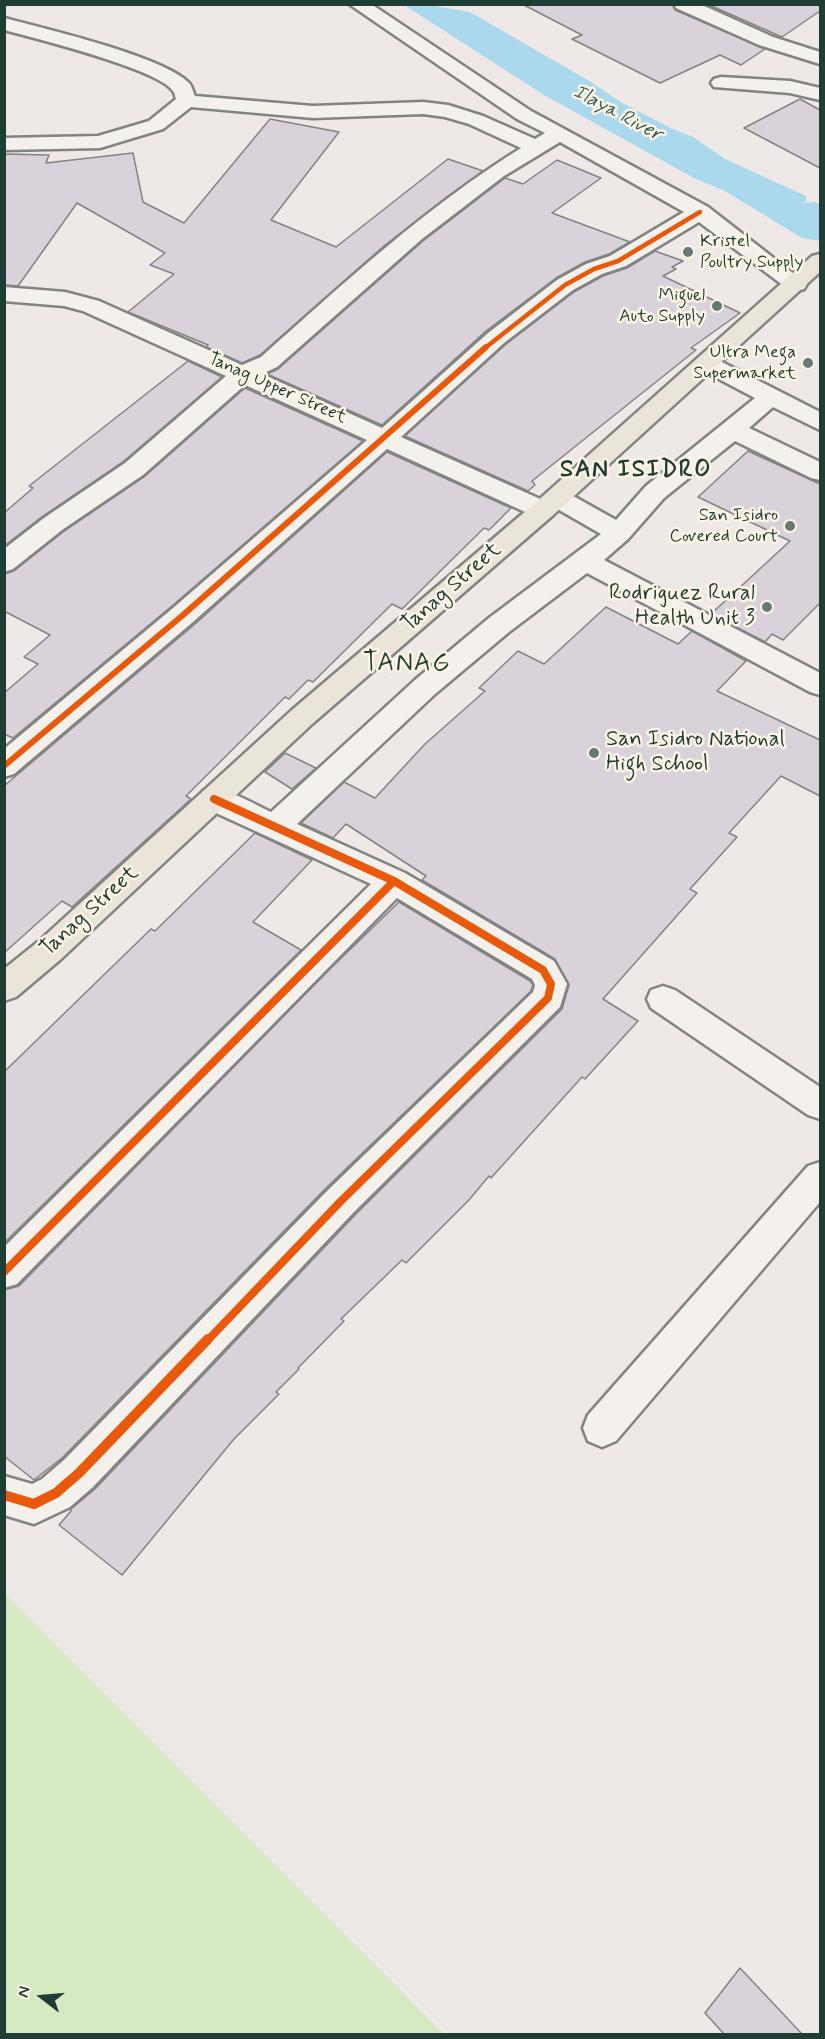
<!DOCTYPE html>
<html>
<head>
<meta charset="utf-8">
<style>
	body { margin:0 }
	#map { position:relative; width:825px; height:2039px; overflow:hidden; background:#eee8e7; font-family:Mynerve,sans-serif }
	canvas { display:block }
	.frame { position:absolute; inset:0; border:6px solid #1f3d34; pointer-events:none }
	.north { position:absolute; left:12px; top:1967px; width:60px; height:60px; -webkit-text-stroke:4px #fcf5e5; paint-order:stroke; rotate:286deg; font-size:16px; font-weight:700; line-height:24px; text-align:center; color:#1f3d34 }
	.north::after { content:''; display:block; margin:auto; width:21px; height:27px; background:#1f3d34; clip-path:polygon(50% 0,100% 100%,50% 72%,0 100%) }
</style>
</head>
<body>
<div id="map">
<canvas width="825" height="2039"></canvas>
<div class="frame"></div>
<div class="north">N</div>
</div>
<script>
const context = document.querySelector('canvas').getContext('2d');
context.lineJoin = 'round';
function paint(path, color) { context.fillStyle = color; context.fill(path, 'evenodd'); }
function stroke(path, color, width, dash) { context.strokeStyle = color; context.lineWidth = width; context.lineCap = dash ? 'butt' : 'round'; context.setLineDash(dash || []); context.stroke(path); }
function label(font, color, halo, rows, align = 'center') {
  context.font = font + ' Mynerve,sans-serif'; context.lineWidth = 5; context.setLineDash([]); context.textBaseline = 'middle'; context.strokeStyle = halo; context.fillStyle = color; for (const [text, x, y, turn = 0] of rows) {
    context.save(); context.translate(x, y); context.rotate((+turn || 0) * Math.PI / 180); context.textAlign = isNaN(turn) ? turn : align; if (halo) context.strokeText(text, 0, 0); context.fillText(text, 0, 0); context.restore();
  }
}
paint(new Path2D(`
	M4,1594H5L444,2034H5Z`), '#d6e9c3');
paint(new Path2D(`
	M404,5H429L470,12L591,82L622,103L675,130L693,137L725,159L806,196V201L802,203L815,202L820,204V241L802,238L725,191L694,178L544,95Z`), '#aad9ed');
const building = new Path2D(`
	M522,4H672L675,10L765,49L741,65L720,55L660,83L572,39L582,35Z
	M707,4H820V11L782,37Z
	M800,99L820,110V168L744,128Z
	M270,119L339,132L271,220L336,247L448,159L483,171L385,245L260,355L242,363L206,347L208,345L128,312L174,274L150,265L165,253L77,203L18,286L4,285V154L49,155L46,163L133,153L143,202L184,223Z
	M557,160L601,178L552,213L630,242L609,254L585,262L556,278L486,331L382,425L267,374L278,369L423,241L505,178L523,184Z
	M655,251L683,261L672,267L676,269L663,276L740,313L691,348L696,350L532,481L535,485L528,491L405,436L505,345L574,292L603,276L627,268Z
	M188,361L222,377L124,461L43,516L4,546V513L33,488L29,486Z
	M245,388L363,441L172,606L13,738L4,734V693L38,664L24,657L50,635L4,611V574L14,571L63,532L144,477Z
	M748,451L820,484V603L783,640L772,634L765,642L711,614L790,541L698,497Z
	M387,452L511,508L489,530L484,528L402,609L392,604L313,682L308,680L289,699L285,697L186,796L191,799L72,907L62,901L4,953V786L195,624Z
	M606,607L678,644L692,631L746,661L717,691L820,740V796L781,776L729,833L737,837L690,889L697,893L603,999L638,1021L585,1079L582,1077L491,1178L489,1176L469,1200L406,1263L402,1260L341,1319L344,1321L298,1368L299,1369L276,1392L279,1394L234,1439L122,1575L59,1525L71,1511L70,1510L95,1489L356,1214L562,1009L569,985L555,959L422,880L426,876L346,824L333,838L301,823L344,782L375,798L425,744L485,691L479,688L518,651L544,664Z
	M285,753L316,768L292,789L265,772Z
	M255,833L312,860L253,922L301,950L4,1243V1072L151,929L155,931Z
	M399,902L530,981L533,985L531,991L326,1188L63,1457L34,1480L4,1456V1290L19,1286L331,968Z
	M740,1968L802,2034H724L705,2013Z`);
paint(building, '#d9d2db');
stroke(building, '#828482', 1.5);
const minor = new Path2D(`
	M349,4H371L531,111L708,207L807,284L804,289L796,291L788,289L699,222L626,266L602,274L573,290L504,343L401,437L547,502L544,498L548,492L557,490L566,492L616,520L646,486L755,398L698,368L694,363L698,358L706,356L714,358L820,412V430L773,407L749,428L820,462V480L811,478L735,441L664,498L628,539L604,560L820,673V695L810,692L587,573L509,632L435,694L297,824L405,873L554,961L567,984L560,1007L354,1212L93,1487L70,1507L34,1524L4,1515V1476L32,1484L42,1479L65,1459L328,1190L533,992L535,985L532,979L397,898L17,1284L4,1288V1247L371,884L203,807L199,799L203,791C225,785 251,803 271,812L415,680L489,618L601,534L554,507L556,510L552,516L543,518L534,516L387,449L193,622L14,774L4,777V749L173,608L367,440L245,385L143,475L62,530L13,569L4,572V549L44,518L125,463L226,376L83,311L64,306L4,301V287L65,292L99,301L242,365L261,357C344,283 426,207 521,148L469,124L445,117L423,114L313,118L191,107L163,129L100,148L4,150V138L98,136L149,121L176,99C175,97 175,93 173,91C159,69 34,38 4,30V18C43,28 165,57 189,83C192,86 193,92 195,96L313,106L423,102L448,105L483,116L535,139L545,133L517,119ZM560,142L684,212L610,256L586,264L557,280L488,333L382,428L262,374L277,367L422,239L504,176Z
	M674,4H700L773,37L820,52V64L759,45L676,8Z
	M721,77L790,81L820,88V100L790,93L714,87L711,83L714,79Z
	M663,986L675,990L820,1087V1119L808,1115L651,1008L647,999L651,990Z
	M820,1162V1202L616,1441L602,1447L588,1441L583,1428L588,1415L808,1166Z`);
const major = new Path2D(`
	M820,254V272L552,516L312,724L61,959L16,997L4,1001V969L39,941L292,710L534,504L812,256Z`);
stroke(minor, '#828482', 5);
stroke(major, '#828482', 5);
paint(minor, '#f4f0eb');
paint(major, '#ebe5d9');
stroke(new Path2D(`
	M485,348L565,285L594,269L618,261L700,212`), '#e8590c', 4.5);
stroke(new Path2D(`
	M4,766L183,615L486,347`), '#e8590c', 6);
stroke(new Path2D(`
	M4,1272L394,881
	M207,1341L341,1201L548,998L551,984L543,970L394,881L214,799`), '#e8590c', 8);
stroke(new Path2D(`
	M4,1495L34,1504L56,1493L79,1473L208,1339`), '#e8590c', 10);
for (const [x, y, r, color] of [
	[688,252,6,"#677973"],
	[717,306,6,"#677973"],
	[808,363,6,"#677973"],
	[790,526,6,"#677973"],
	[767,607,6,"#677973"],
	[594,753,6,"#677973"]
]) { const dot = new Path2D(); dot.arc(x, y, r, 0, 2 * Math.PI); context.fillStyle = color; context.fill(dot); stroke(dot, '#fcf5e5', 2); }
label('18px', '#1f3d34', '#fcf5e5', [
	["Kristel",700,242,"left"],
	["Poultry Supply",700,263,"left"],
	["Miguel",705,296],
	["Auto Supply",705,317],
	["Ultra Mega",796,353],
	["Supermarket",796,374],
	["San Isidro",778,516],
	["Covered Court",778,537]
], 'right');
label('18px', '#1f3d34', '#fcf5e5', [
	["Tanag Upper Street",277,389,24]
]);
label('italic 20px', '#355b59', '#fcf5e5', [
	["Ilaya River",617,114,28]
]);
label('22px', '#1f3d34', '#fcf5e5', [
	["Tanag Street",452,588,-41],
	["Tanag Street",90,912,-42]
]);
label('22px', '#1f3d34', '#fcf5e5', [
	["Rodriguez Rural",755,594],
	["Health Unit 3",755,619],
	["San Isidro National",606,740,"left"],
	["High School",606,765,"left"]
], 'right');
context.letterSpacing = '1.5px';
label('bold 24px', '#1f3d34', '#fcf5e5', [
	["SAN ISIDRO",636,471]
]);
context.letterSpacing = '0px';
context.letterSpacing = '1.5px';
label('26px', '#1f3d34', '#fcf5e5', [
	["TANAG",407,665]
]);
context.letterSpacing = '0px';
</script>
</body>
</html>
